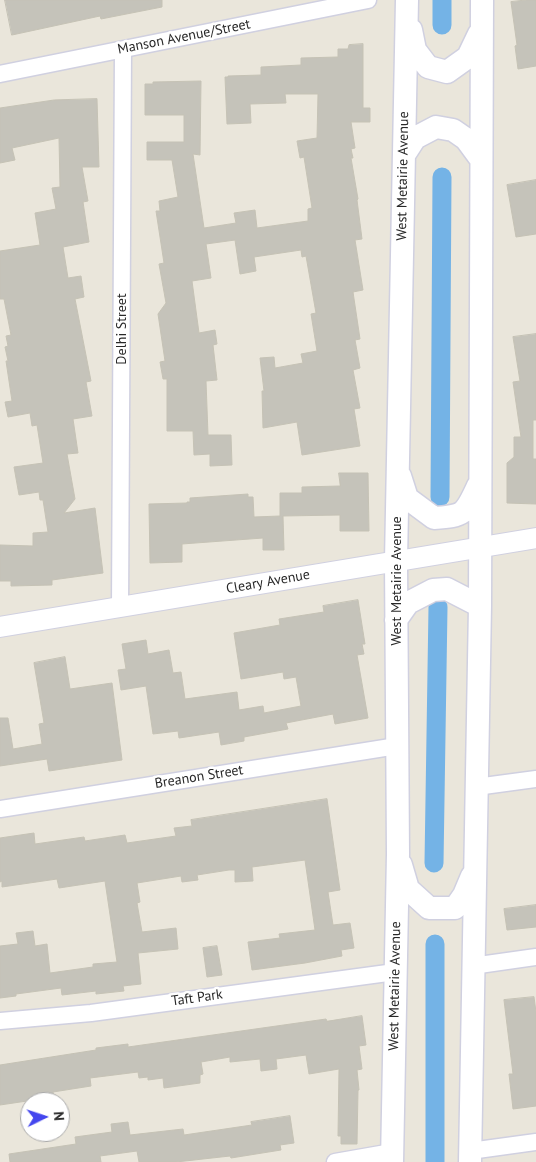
<!DOCTYPE html>
<html>
<head>
<meta charset="utf-8">
<style>
	body { margin:0 }
	#map { position:relative; width:536px; height:1162px; overflow:hidden; background:#eae6db; font-family:"PT Sans",sans-serif }
	canvas { display:block }
	.north { position:absolute; left:20px; top:1092px; width:50px; height:50px; box-sizing:border-box; background:#fff; border:1px solid #a9a9a9; border-radius:50%; rotate:86deg; font-size:14px; font-weight:700; line-height:20px; text-align:center; color:#282828 }
	.north::after { content:''; display:block; margin:auto; width:18px; height:22px; background:#4446ee; clip-path:polygon(50% 0,100% 100%,50% 72%,0 100%) }
</style>
</head>
<body>
<div id="map">
<canvas width="536" height="1162"></canvas>
<div class="north">N</div>
</div>
<script>
const context = document.querySelector('canvas').getContext('2d');
context.lineJoin = 'round';
function stroke(path, color, width, dash) { context.strokeStyle = color; context.lineWidth = width; context.lineCap = dash ? 'butt' : 'round'; context.setLineDash(dash || []); context.stroke(path); }
function paint(path, color) { context.fillStyle = color; context.fill(path, 'evenodd'); }
function label(font, color, halo, rows, align = 'center') {
  context.font = font + ' "PT Sans",sans-serif'; context.lineWidth = 5; context.setLineDash([]); context.textBaseline = 'middle'; context.strokeStyle = halo; context.fillStyle = color; for (const [text, x, y, turn = 0] of rows) {
    context.save(); context.translate(x, y); context.rotate((+turn || 0) * Math.PI / 180); context.textAlign = isNaN(turn) ? turn : align; if (halo) context.strokeText(text, 0, 0); context.fillText(text, 0, 0); context.restore();
  }
}
stroke(new Path2D(`
	M442,25V0
	M440,497L442,177
	M434,863L438,607
	M435,944V1162`), '#74b3e6', 19);
const building = new Path2D(`
	M5,0H162V7L101,19L100,16L12,35Z
	M526,0H536V66L518,69L515,46L517,45L511,2Z
	M363,44V108H370V122H351L355,148L351,149L353,158H351L358,199L357,200L362,239L355,240L363,290L353,292L360,339L355,340L360,368L353,370L360,408L354,409L360,446L302,455L297,422L263,428L262,391H264L260,358L274,357L275,368L303,363L301,354L317,351L311,314L316,313L306,256L302,257L301,250L254,257L256,271L240,274L235,240L206,244L211,278L192,281L199,333L215,330L217,344L213,345L217,380L206,381L208,435H231L232,465L210,466V454L194,455L193,431H167V379H163L160,362L165,361L158,314L166,303L159,264L164,263L156,211H160L159,201L178,197L172,160H147V142H184V115H145V84H153V82L201,81L200,155L193,154L204,228L236,223L234,213L255,210L257,228L308,221V209L312,208L304,157L300,158L297,141L317,138L318,94H285L286,103L250,104L251,123L227,124L225,77H228V76L261,75V67L301,65V58L338,57V49H348L349,45Z
	M97,99L99,167H82L88,201L83,202L89,242L63,247L68,278L81,276L84,297L75,299L91,381L86,382L92,416L73,419L78,453L67,454L75,499L64,513L95,508L103,573L52,580V585L11,586V581H0V545L33,546V533L48,532L43,500H40L39,492L19,495L14,467L43,463L37,425L32,426L30,413L8,417L5,402L12,401L6,361H8L5,347L8,346L6,336L11,335L4,299H0V251L40,245L35,213L56,209L52,188L60,187L59,138L12,148L15,160L0,163V108L54,100Z
	M536,180V234L516,237L507,185Z
	M536,334V420H533V459H536V504L507,503V463L514,457V437H521L513,382L520,381L513,337Z
	M339,473H368L369,531H340V515L283,516L284,550H263V538L182,544V562L150,563L149,504L187,503V502H190V498L248,494V497H253L254,517L280,516V493H302V487L340,486Z
	M358,600L365,644H362L364,654L357,655L368,718L335,724L333,714L286,723L288,729L244,737V741L221,745L219,732L179,738L178,731L153,734L146,686L121,690L118,670L126,669L122,644L146,640L148,654L169,650L173,673L181,672L185,699L237,692L239,710L263,706L264,713L301,706L296,677L284,679L283,672L241,679L234,633L280,625L279,619L324,612L323,606Z
	M65,657L70,689L112,683L122,760L49,771L47,759L0,766V718H8L13,749L42,744L39,724L44,723L34,663Z
	M327,799L340,890L328,892L333,925L350,923L354,948L341,950L342,956L305,963L252,970L248,942L280,938L279,934L315,930L305,860L252,867L253,881L235,882V870H229L197,875L198,880L182,882L181,876L137,883L140,902L137,903L142,932L176,928L178,949L138,953L141,984L123,986L124,991L96,994V991L62,995L61,988L16,994V996L0,998V946L18,944L16,933L33,931L35,946L47,944L50,973L93,967V964L117,962L105,881L59,888L57,879L2,887V881L0,882V838L34,833L35,844L84,837L85,841L125,835L127,843L176,836L174,828L192,826L191,820Z
	M536,905V927L507,930L504,909Z
	M217,946L222,975L207,977L203,948Z
	M534,997L536,1012V1106L513,1109L509,1074H513L504,1000Z
	M362,1016L366,1045L359,1046L362,1069L357,1070L359,1090H358L357,1144H341V1136H338L339,1069L309,1074L306,1055L276,1059L277,1069L261,1071L260,1059L230,1062V1057L201,1062L203,1074L200,1075V1083L164,1088L163,1078L148,1080V1077L139,1078L138,1072L90,1078L91,1086L53,1092L54,1097L0,1105V1065L96,1050V1048L128,1044V1047L326,1019L327,1021Z
	M290,1116L294,1143L280,1145L281,1150L231,1158L230,1156L176,1162H139L137,1151L100,1156L101,1162H10L9,1154L76,1144L75,1137L112,1132L111,1124L128,1122L130,1135L183,1129L184,1135L252,1125L251,1122Z`);
paint(building, '#c5c3ba');
stroke(building, '#c5c2b5', 1);
const minor = new Path2D(`
	M0,74L368,0
	M120,608L123,50
	M476,787L536,779
	M0,809L397,746
	M472,966L536,957
	M0,1021L91,1013L395,972
	M470,1151L536,1142
	M335,1162L392,1152`);
const tertiary = new Path2D(`
	M0,627L536,538`);
const secondary = new Path2D(`
	M411,30L415,50L428,67L447,72L468,57L479,34
	M404,155L415,138L436,127L453,130L466,139L480,158
	M400,476L407,498L434,518C465,516 465,514 478,486
	M396,620L408,603L433,590L447,589L480,606
	M401,865L408,889L429,908H455L464,895L472,876
	M392,1162L398,854L396,561L407,0
	M470,1162L480,606L482,0`);
stroke(minor, '#d0d0e0', 19);
stroke(tertiary, '#d0d0e0', 22);
stroke(secondary, '#d0d0e0', 25);
stroke(minor, '#fff', 16);
stroke(tertiary, '#fff', 20);
stroke(secondary, '#fff', 22);
label('14px', '#282828', '#fff', [
	["Manson Avenue/Street",184,37,-11],
	["West Metairie Avenue",403,176,-89],
	["Delhi Street",122,329,-90],
	["West Metairie Avenue",397,581,-90],
	["Cleary Avenue",268,582,-10],
	["Breanon Street",199,777,-9],
	["West Metairie Avenue",395,986,-89],
	["Taft Park",197,998,-8]
]);
</script>
</body>
</html>
